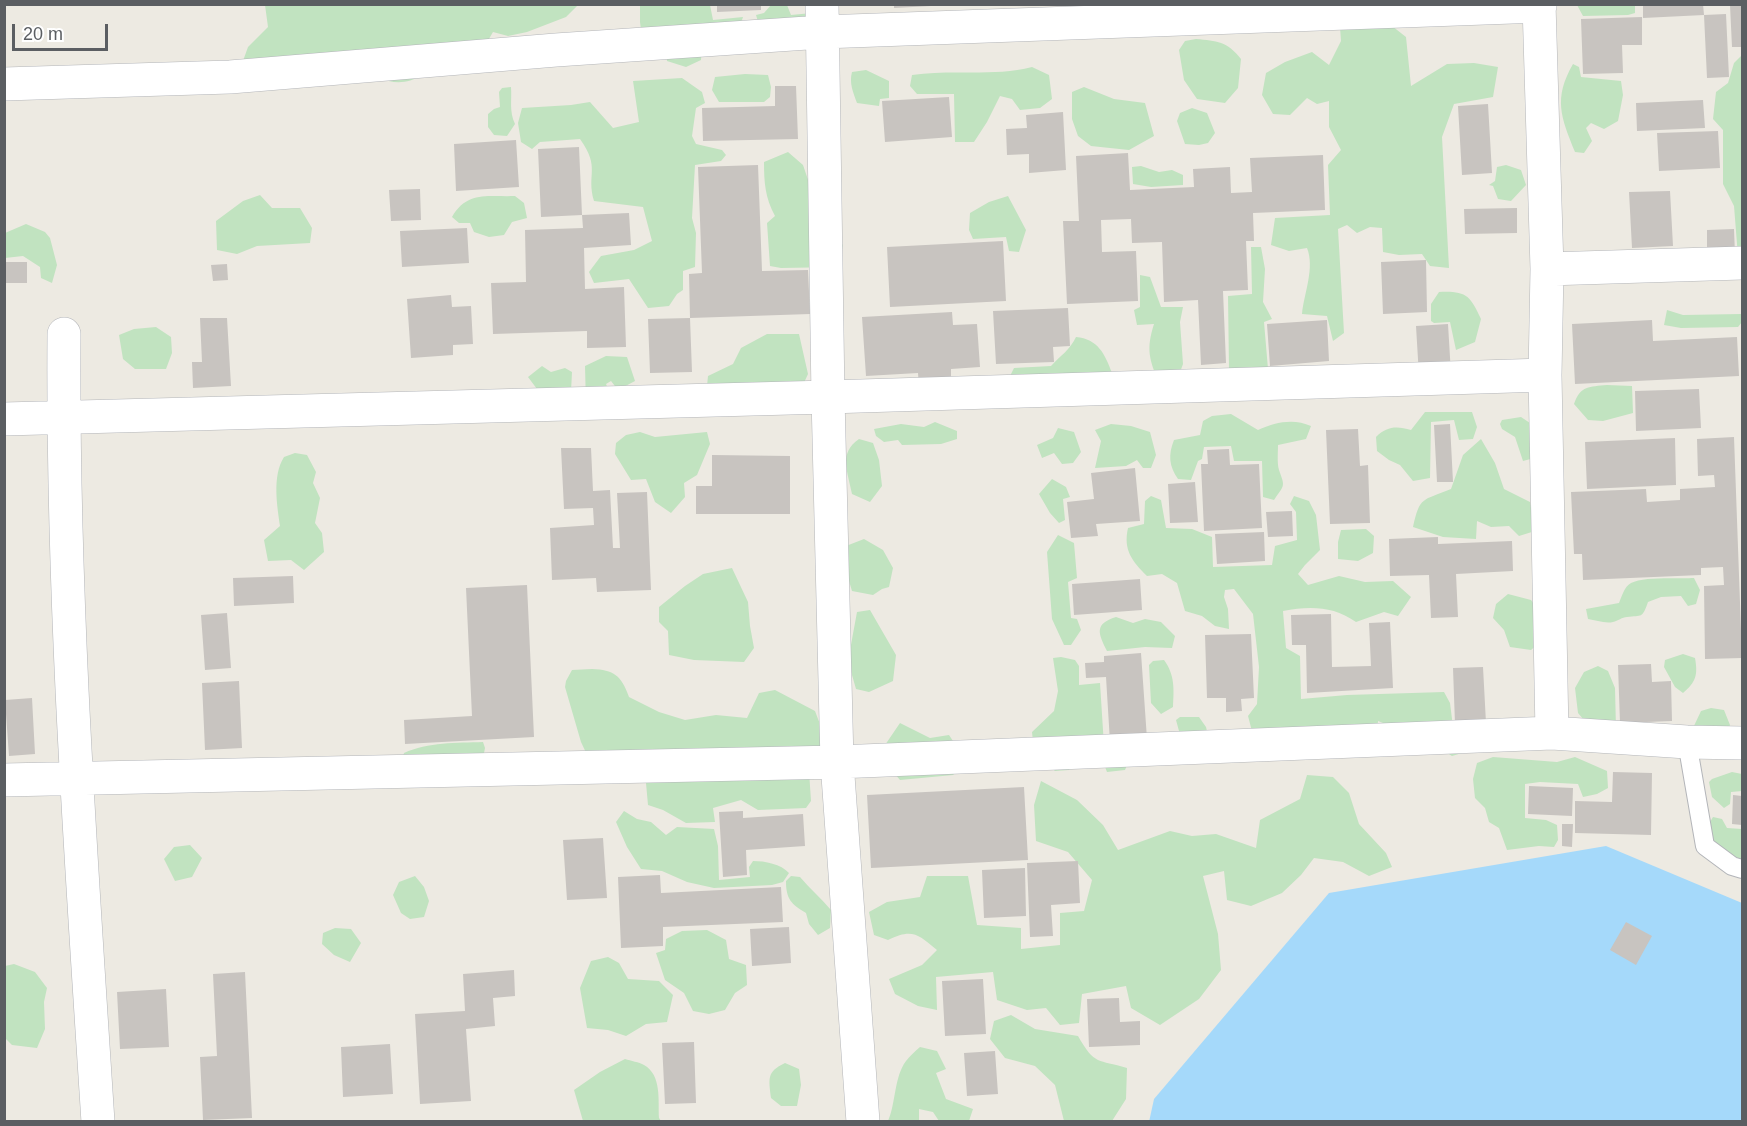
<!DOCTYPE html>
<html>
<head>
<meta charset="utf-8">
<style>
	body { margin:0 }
	#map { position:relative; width:1747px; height:1126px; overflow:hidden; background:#edeae2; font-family:Helvetica,sans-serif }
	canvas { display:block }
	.frame { position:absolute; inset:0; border:6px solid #5b5e62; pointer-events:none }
	.scale { position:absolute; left:12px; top:24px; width:96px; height:27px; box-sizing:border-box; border:3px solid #5b5e62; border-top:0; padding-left:8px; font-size:18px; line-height:21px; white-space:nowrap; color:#5b5e62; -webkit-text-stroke:4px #fff; paint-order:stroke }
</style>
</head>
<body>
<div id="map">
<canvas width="1747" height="1126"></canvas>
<div class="frame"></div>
<div class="scale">20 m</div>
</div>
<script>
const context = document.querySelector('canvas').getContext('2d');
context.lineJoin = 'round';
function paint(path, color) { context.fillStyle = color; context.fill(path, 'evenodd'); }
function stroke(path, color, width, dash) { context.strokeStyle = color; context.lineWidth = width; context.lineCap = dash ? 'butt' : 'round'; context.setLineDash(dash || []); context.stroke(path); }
paint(new Path2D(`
	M265,5H578L566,17L527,32L508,36L493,32L483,49L421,75C409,84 393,84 379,78L239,72L248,47L268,27Z
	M640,5H710L713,20L743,17L737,35L702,40L701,60L686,67L667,61L666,47L644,52L640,22Z
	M771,5H787L791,15L812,13L816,25L763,38L756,15L764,13Z
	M1577,5H1635V13L1628,15L1583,16Z
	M1339,13L1378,15L1406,37L1411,86L1447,64L1474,63L1498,67L1493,97L1454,104L1442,137L1449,268L1430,266L1422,254L1399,255L1383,252L1382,228L1370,227L1357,233L1347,225L1338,229L1344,333L1333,341L1327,316L1302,314C1304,293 1315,268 1307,248L1289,251L1271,245L1275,218L1330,215L1328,165L1341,150L1329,127V101L1317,104L1307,98L1290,115L1273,114L1262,95L1266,73L1285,62L1312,52L1329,65L1341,41Z
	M1196,39C1217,41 1227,41 1241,59L1238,88L1225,103L1197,99L1184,80L1179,50L1185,41Z
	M1742,55V276L1739,269L1734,206L1723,184V130L1713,119L1716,92L1728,83L1734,63Z
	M1573,64L1579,67L1581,77L1621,81L1623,95L1618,121L1604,129L1591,123L1586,128L1592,141L1584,153L1575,152C1561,117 1553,99 1573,64Z
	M1032,67L1049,75L1052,99L1040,108L1020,110L1012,99L1000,96L987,122L974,142H955L954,94H917L910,86L912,75C952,69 993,77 1032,67Z
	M866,70L889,81V98L880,99L879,106L857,103C853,92 849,83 852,72Z
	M745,74L768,75L771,87L770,97L764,102H719L712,90L715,77Z
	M682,78L702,92L705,103L696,108L692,136L696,144L722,150L726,155L721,161L695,165L692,218L696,233L695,267L683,271V290L677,294L669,306L648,308L629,279L594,283L589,272L601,256L634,250L652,241L643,207L594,201C586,174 601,168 580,139L540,142L532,149L521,142L518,123L522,108L571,105L590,102L613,128L639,122L633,81Z
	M511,87C512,101 509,111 515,124L507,136L494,135L488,127V114L494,109L500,107L499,92L502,88Z
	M1084,87L1114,99L1145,103L1154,136L1129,150L1091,146L1078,136L1072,119V92Z
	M1192,108L1207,113L1215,133L1208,143L1199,145L1185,144L1177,121L1180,113Z
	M788,152L803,165L824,227L843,245L838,267L781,268L770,266L767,223L775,216C765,198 764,182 764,162Z
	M1506,165L1521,170L1526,185L1511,201L1498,199L1493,186L1489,185L1495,181L1497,167Z
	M1141,166L1159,172L1172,170L1183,175V185L1151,187L1133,184L1132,167Z
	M260,195L272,208H300L312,228L310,243L257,246L237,254L217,250L216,221L243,201Z
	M515,196L524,203L527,218L512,222L504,235L489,237L474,232L470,223H459L452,217C467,191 487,197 515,196Z
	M1008,196L1026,230L1019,252L1009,251L1006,237L973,239L969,230L970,213L989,202Z
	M26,224L45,232L50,238L57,265L52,283L41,278L40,267L23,256L5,258V233Z
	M1251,247H1261L1265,269L1263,302L1272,319L1264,322L1268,369H1229L1228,296L1252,294Z
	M1140,275L1150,277L1161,307H1183L1180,322L1183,364L1175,386L1159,383C1149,359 1146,349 1154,324L1137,325L1134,310L1140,307Z
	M1439,292C1466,291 1470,295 1481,319L1475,342L1456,350L1450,322L1434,323L1431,321V304Z
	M1667,310L1683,315L1741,314L1742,322L1738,327L1681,328L1664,325Z
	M156,327L171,337L172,353L166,369H135L123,359L119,335L134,329Z
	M767,334H799L808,374L803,385L707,386L708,376L733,364L741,348Z
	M1076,337C1098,339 1105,354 1112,373L1007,382L1014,368L1051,366C1060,356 1070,350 1076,337Z
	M606,356L627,357L635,381L618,390L611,381L606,384L614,403L586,405L585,366Z
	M542,366L551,372L565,368L572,372L571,392L537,389L528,377Z
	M1607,385L1632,386L1633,413L1603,421L1588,420L1574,404C1581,385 1589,387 1607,385Z
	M1425,412H1472L1477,427L1473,439L1459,440L1454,420L1431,422L1430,478L1413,481L1400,465L1389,460L1377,451L1376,437C1387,426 1397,426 1411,430Z
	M1231,414L1258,430C1275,422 1294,418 1311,426L1306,439L1278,445C1278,453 1277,463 1279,470C1285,487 1285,484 1274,500L1263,497L1262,461H1234L1231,446L1204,447L1202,459L1198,461L1191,480L1178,479C1169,466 1168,455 1174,440L1200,435L1203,421L1212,416Z
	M1521,417L1530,423L1538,457L1523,461L1515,437L1502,429L1500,424L1502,420Z
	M935,422L957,431V439L941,444L902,445L898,440L884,442L876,436L874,429L901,424L924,427Z
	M1111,424L1131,426L1150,432L1156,455L1151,468H1143L1137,460L1126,466L1095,468L1101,441L1095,430Z
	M1058,428L1074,432L1081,452L1073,463L1062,464L1054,453L1042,458L1037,445L1053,438Z
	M640,432L655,437L707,432L710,444L697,475L684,483L685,497L671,513L655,502L646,479L631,480L615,454L616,443L626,435Z
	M859,439L873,443L879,460L882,486L870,502L852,494C848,472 838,453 859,439Z
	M1481,439L1495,463L1504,489L1530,502L1535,531L1519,536L1509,526L1491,527L1477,521L1476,539L1443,537L1413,527C1420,496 1422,501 1451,489L1463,455Z
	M295,453L307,455L316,472L313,483L320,498L315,523L322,533L324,552L304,570L291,560L268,561L264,540L280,526C277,505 272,476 284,457Z
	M1052,479L1066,487L1070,497L1063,499L1065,520L1059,523L1050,513L1039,494Z
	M1151,496L1161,500L1166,528L1192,529L1212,537L1213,567L1272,565L1275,546L1297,540L1296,512L1290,504L1294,496L1309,501L1316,515L1320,550L1305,565L1298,574L1308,585L1339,576L1365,582L1393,581L1411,597L1398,616L1384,612L1356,622C1333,606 1310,606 1283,611L1286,648L1300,656L1301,699L1347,695L1444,692L1450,703L1453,727L1472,739L1462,753L1452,756L1428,741L1378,721L1377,740L1253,735L1248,716L1257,704L1259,667L1253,614L1234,589L1225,590L1224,597L1228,609L1229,629L1215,626L1202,616L1185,611L1177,583L1162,574L1147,576C1132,561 1123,550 1128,528L1144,524L1145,501Z
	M1366,529L1374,536L1373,553L1358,561L1338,559V542L1341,530Z
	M1058,535L1074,543L1077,578L1068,582L1071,618L1077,619L1081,630L1071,645H1064L1052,619L1047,552Z
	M864,539L883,550L893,568L889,587L882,589L873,595L852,591L846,571V546Z
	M732,568L748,602L750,626L754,648L744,662L694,660L669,655L668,631L659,622V607L685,586L703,574Z
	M1694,578L1700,590L1696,604L1688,606L1681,596L1661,597L1648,602C1642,619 1642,615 1627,617C1622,617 1618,621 1613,622C1605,624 1596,620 1588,619L1586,609L1619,603C1622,596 1624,587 1631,583C1644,576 1678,579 1694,578Z
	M1508,594L1531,600L1542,614L1539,643L1531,650L1510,647L1504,630L1493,618L1496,604Z
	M870,610L896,655L893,681L869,692L856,689L848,661L857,612Z
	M1116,617L1133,623L1145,619L1161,622L1175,636L1172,648L1145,647L1107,651C1098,633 1094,624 1116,617Z
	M1683,654L1695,658C1698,675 1696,682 1683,693L1675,687L1664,667L1665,660Z
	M1061,657L1075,660L1079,666V685L1100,683L1104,746L1134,749L1125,770L1107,772L1100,754L1080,746L1069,770L1055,771L1034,751L1032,732L1054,711L1058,691L1053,658Z
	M1164,660C1175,675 1174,689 1173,707L1161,714L1151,703L1149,665L1153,661Z
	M1598,666L1608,671L1615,688L1616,729L1589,726L1578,713L1575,688L1584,672Z
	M592,669C614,670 621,675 629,697L659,712L685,720L716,715L747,718L759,693L775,690L815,711L826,740L809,771L811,801L806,808L758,810L741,800L713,808L715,822L686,823L663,810L648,805L646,783L597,776L581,742L565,687L566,681L572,670Z
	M1711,708L1724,710L1730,725L1724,744L1693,728L1701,711Z
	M1180,717H1199L1206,727L1211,747L1182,742L1176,720Z
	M900,723L930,738L949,735L967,762L953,775L900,780L888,766L885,745Z
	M483,742L485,748L484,753L458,771H399L404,753C428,742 457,743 483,742Z
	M1493,757L1557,762L1575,757L1607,771L1608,788L1597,794L1583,797L1578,784L1540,782L1525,784V818L1546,820L1557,825L1558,840L1554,847L1539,846L1507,850L1499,828L1489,822L1485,808L1475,798L1473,779L1477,763Z
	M1732,772L1742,774V791L1731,792L1730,804L1724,808L1712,797L1709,782L1712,779Z
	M1307,775L1333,777L1349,793L1359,824L1386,853L1392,867L1369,876L1343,862L1314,858L1301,875L1282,893L1251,906L1227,900L1224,871L1203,876L1218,934L1221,970L1199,999L1160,1025L1131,1008L1126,986L1082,994L1079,1023L1060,1025L1046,1008L1027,1010L997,1000L993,972L936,977L937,1010L918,1006L895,994L889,979L922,965L937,950C918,934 912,928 888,940L874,935L869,912L887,902L920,897L927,876H968L977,925L1021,928V949L1060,945V913L1084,911L1092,880L1068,852L1036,841L1034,805L1041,781L1077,800L1103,825L1118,850L1170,831L1192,836L1216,834L1256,848L1260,820L1300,799Z
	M624,811L637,819L651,822L666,835L677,827L714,829L718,846L719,880L750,877L749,867L753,861C765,861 781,864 789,873L783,882L772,885L714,888L687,882L662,871L641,869L627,847L616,822Z
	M1713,817L1722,819L1727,828L1742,829V861L1726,857L1705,830Z
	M190,845L202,858L192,877L175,881L164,859L174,847Z
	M415,876L424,887L429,901L424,917L410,919L401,913L393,895L399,882Z
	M791,876L800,877C810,889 821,898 831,910L830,928L818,935L809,924L806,913C791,904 786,899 786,881Z
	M335,928L351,929L361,943L350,962L334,955L322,944L323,933Z
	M707,930L726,940L729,959L746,965L747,985L735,993L725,1010L709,1014L693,1011L684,993L665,980L656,953L665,950L666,939L682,931Z
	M608,957L619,963L628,979L659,981L673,995L667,1022L646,1024L626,1036L608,1030L587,1028L580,988L591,961Z
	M14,964L35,972L47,988L44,1002L45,1029L37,1048L12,1045L5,1038V966Z
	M1011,1015L1035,1029L1078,1036C1095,1066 1098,1059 1127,1068L1126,1099L1112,1121H1064L1055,1085L1035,1066L1005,1058L990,1039L994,1021Z
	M920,1047L937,1051L946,1069L936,1073L946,1099L973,1109L969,1121H939L933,1112L919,1109V1121H888C896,1103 894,1077 906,1061C910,1056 915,1051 920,1047Z
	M625,1059C631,1061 639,1062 644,1065C662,1075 658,1101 659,1118L661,1121H583L574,1090L600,1072Z
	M785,1063L799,1069L801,1085L797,1106H781L771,1098C769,1079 766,1072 785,1063Z`), '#c1e3c0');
paint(new Path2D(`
	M1606,846L1742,903V1121L1149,1122L1154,1099L1329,893Z`), '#a5d9fa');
paint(new Path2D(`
	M717,4H761V10L717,12Z
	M894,4H931V6L894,8Z
	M1643,4H1703L1704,15L1643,18Z
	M1730,5H1742V47H1732Z
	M1726,14L1729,77L1707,78L1704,15Z
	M1642,17V45H1622L1623,73L1583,74L1581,19Z
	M775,86H796L798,139L703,141L702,108L775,106Z
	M949,97L952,137L885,142L882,101Z
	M1703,100L1705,128L1637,131L1636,103Z
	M1488,104L1492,173L1462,175L1458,106Z
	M1063,112L1066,170L1029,173V154L1007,155L1006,129L1027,128L1026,115Z
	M1718,131L1720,168L1659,171L1657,133Z
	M516,140L519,187L456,191L454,144Z
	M579,147L582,215L629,213L631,245L584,248L585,289L624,287L626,347L587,348V331L493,334L491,283L526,282L525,230L583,228L582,215L541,217L538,149Z
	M1128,153L1130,190L1194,187L1193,169L1230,167L1231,193L1252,192L1250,158L1323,155L1325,210L1253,213L1254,241H1246L1248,290L1223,291L1226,363L1201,365L1198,300L1164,302L1162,242L1132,243L1131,219L1101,220L1102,252L1136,251L1138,301L1067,304L1063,221H1079L1076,156Z
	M758,165L762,271L808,270L810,314L690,318L689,274L702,273L698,167Z
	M420,189L421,220L391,221L389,190Z
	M1670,191L1673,246L1632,248L1629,192Z
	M1517,208V233L1465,234L1464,209Z
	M467,228L469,263L402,267L400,231Z
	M1734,229L1735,255L1707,256V230Z
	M1003,241L1006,301L890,307L887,247Z
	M1426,260L1427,312L1383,314L1381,262Z
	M4,262H27V283H4Z
	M227,264L228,280L213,281L211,265Z
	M451,295L452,307L471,306L473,344L453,345V355L411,358L407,299Z
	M1068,308L1070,346L1053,347L1054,362L996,364L993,311Z
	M952,312L953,325L977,324L980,367L951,369V385L919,387L918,373L866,376L862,317Z
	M200,318H227L231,386L193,388L192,362H202Z
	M690,318L692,372L650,373L648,319Z
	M1327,320L1329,361L1270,366L1267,324Z
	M1652,320L1653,341L1737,337L1739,376L1575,384L1572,324Z
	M1448,324L1451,374L1419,376L1416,326Z
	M1699,389L1701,428L1636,431L1635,391Z
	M1450,424L1453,482H1437L1434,425Z
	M1358,429L1360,466L1368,465L1370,523L1330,524L1326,430Z
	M1734,437L1742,658L1705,659L1704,586L1724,585L1723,567L1701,568V575L1583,580L1582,554H1574L1571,492L1646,489L1647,502L1680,500V489L1715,487L1714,475L1698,476L1697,439Z
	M1675,438L1676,485L1587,489L1585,442Z
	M561,448H591L593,491L610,490L613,548H620L617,493L647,492L651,590L597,592L596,578L552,580L550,528L594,525L593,508L564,509Z
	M1229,449L1230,465L1259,464L1262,528L1204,531L1201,464H1208L1207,450Z
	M712,455L790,456V514H696V486H712Z
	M1135,468L1140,521L1096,524L1098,536L1071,538L1067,502L1094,499L1091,473Z
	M1195,482L1198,522L1170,523L1168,484Z
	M1292,511L1293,536L1268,537L1266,512Z
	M1264,532L1265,561L1217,564L1215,534Z
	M1438,537V544L1512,541L1513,571L1456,574L1458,617L1431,618L1429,575L1390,576L1389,539Z
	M293,576L294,603L234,606L233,578Z
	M1140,579L1142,610L1074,615L1072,584Z
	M527,585L534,737L405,744L404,720L472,716L466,588Z
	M227,613L231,668L205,670L201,615Z
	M1331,614L1332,667L1371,666L1369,623L1390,622L1393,688L1307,693L1306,645H1292L1291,615Z
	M1251,634L1254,698L1241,699L1242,711L1226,712V698H1207L1205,635Z
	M1141,653L1147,739L1110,742L1106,677L1086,678L1085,663L1104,662V656Z
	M1651,664L1652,682L1671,681L1672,721L1620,723L1618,665Z
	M1483,667L1486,723L1455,724L1453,668Z
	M239,681L242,748L205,750L202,683Z
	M32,698L35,754L9,756L5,700Z
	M1613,772L1652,773L1651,835L1575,833V801L1612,802Z
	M1529,786L1573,788L1572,816L1528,814Z
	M1024,787L1028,860L871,868L867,795Z
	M1733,795L1742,796V825L1732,824Z
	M743,811V818L803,814L805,846L746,850L747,875L723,877L719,812Z
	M1562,824H1573L1572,847L1562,846Z
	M603,838L607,898L567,900L563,840Z
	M1078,861L1080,903L1051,905L1053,936L1030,937L1027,863Z
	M1025,868L1026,916L984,918L982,870Z
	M660,875L661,893L781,887L783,922L663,927V946L621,948L618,877Z
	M1626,922L1652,936L1636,965L1610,950Z
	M789,927L791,963L752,966L750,929Z
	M514,970L515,996L493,998L495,1026L466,1029L471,1101L420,1104L415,1014L465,1011L463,974Z
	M245,972L252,1118L203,1120L200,1057L217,1056L213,974Z
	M983,979L986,1034L945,1036L942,981Z
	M166,989L169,1047L120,1049L117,992Z
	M1119,998L1120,1022L1140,1021V1045L1089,1047L1087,999Z
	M694,1042L696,1103L665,1104L662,1043Z
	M390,1044L393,1094L343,1097L341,1047Z
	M995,1051L998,1094L967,1096L964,1053Z`), '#c8c4c0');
const lane = new Path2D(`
	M1687,742L1705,846L1732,866L1742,869`);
const street = new Path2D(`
	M822,4L828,397L837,762L863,1122
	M1539,4L1547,269L1545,375L1552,733
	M4,84L230,77L556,50L822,32L1540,6
	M1547,269L1742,263
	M64,334C62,597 81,859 98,1122
	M4,419L828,397L1545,375
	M4,780L837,762L1552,733L1687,742L1742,743`);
stroke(lane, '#b3b5b9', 20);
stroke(street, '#b3b5b9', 34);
stroke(lane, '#fff', 18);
stroke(street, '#fff', 33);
</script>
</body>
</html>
